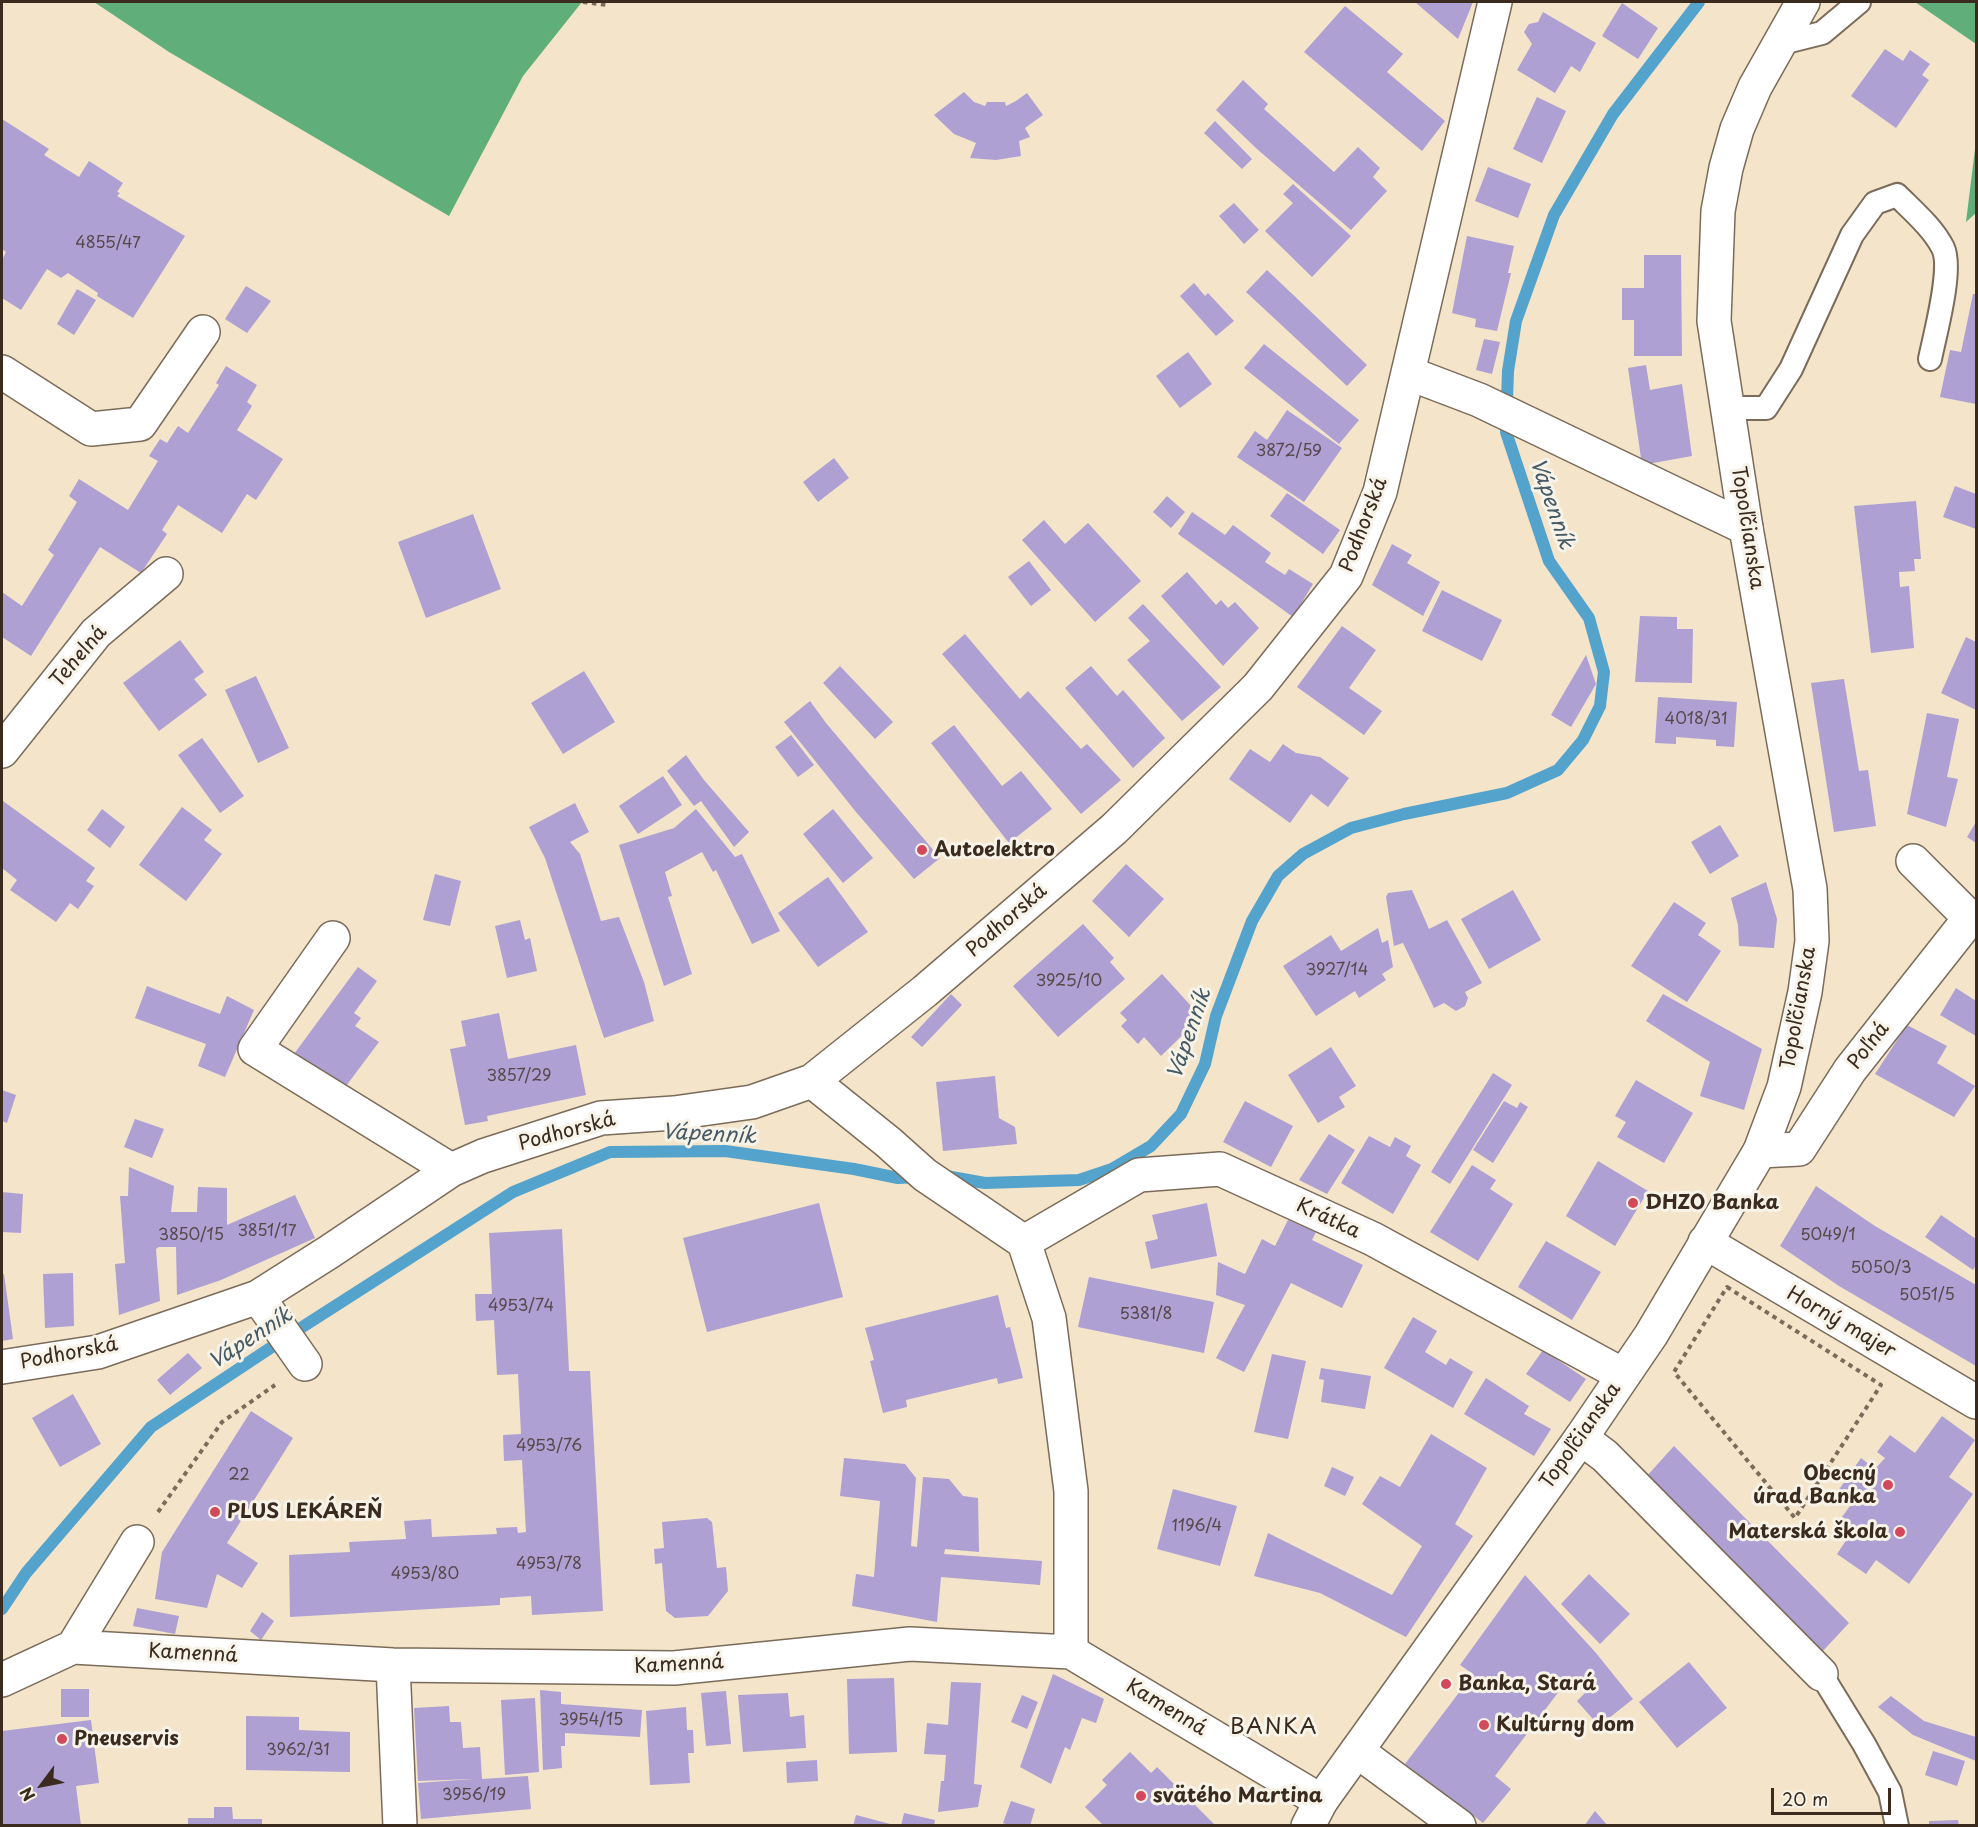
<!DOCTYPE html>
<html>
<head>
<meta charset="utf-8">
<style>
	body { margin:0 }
	#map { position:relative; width:1978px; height:1827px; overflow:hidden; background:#f3e4ca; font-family:"Playpen Sans",sans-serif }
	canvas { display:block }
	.frame { position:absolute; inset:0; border:3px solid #3b2a1e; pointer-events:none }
	.north { position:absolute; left:12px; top:1755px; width:60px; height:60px; -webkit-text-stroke:4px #f7f3e8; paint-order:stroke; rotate:238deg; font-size:16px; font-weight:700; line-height:24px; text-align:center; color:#3b2a1e }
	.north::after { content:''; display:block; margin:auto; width:21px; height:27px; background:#3b2a1e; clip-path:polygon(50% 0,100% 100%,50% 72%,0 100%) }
	.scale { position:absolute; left:1771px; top:1788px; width:120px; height:27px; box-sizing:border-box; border:3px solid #3b2a1e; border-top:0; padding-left:8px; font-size:18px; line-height:21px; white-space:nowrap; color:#3b2a1e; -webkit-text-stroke:4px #f7f3e8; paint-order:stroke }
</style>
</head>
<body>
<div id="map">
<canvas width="1978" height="1827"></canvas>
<div class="frame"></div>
<div class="north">N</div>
<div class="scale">20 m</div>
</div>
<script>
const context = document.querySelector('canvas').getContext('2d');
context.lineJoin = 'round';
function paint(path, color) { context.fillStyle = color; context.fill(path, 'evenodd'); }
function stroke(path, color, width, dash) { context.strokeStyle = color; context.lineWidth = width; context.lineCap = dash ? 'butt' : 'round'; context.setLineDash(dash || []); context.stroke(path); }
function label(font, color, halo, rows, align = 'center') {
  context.font = font + ' "Playpen Sans",sans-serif'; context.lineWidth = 6; context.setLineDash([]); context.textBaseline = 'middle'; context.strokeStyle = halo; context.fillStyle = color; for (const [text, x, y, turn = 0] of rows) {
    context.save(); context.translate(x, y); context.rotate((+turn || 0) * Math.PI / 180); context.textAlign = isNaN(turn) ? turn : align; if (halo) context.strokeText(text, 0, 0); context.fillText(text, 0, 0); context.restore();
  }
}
paint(new Path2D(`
	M94,2H582L523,76L449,216L169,52Z
	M1915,2H1976V44Z
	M1976,141V213L1966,222Z`), '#60af7a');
stroke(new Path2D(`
	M946,1176L985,1183L1079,1180L1112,1169L1151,1146L1181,1114L1205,1064L1216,1016L1252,921L1278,876L1303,854L1351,828L1404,814L1507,793L1558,770L1583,740L1600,706L1604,672L1589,618L1549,561L1506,432L1508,371L1516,321L1554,215L1613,114L1699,2
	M2,1609L26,1573L151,1427L293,1333L513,1192L610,1152L725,1151L854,1169L898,1178L919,1177`), '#54a3cd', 12);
paint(new Path2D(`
	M1415,2H1473L1458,39Z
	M1622,3L1658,28L1638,59L1602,36Z
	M1345,6L1403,54L1387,72L1445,121L1422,151L1304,52Z
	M1543,12L1596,43L1580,72L1571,66L1555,93L1517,70L1532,44L1524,32L1529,24L1538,22Z
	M1885,49L1903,61L1910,50L1930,64L1922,75L1929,80L1896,128L1851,96Z
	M1243,80L1268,104L1264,109L1334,172L1358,147L1380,168L1373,177L1387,191L1351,230L1257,149L1216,110Z
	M964,92L974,102L985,106L987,102H1005L1006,106L1016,101L1027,93L1043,115L1025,128L1030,137L1019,141L1021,156L996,160L970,158L976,143L954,134L934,115Z
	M1537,97L1566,111L1542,163L1513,149Z
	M2,119L49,149L44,155L79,177L89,161L123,183L117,192L120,193L117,196L185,236L133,318L97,296L98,293L68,273L61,278L47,269L21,310L2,298V260L6,252L2,249Z
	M1215,121L1252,159L1242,169L1204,133Z
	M1488,167L1531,184L1518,218L1475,201Z
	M1293,184L1351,236L1312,277L1265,231L1293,203L1283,194Z
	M1234,203L1259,230L1244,244L1219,216Z
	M1467,236L1514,246L1508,273H1511L1497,331L1475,327L1476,319L1452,313Z
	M1644,255H1681L1682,356H1634V320H1622V288H1644Z
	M1267,270L1367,365L1347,386L1246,292Z
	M1194,283L1205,296L1208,293L1234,321L1216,336L1180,296Z
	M246,286L271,301L247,333L225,319Z
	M77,289L96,300L74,335L57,324Z
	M1973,294H1976V404L1940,397L1950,350L1961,352Z
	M1484,339L1500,342L1492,374L1476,370Z
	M1264,344L1359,420L1339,444L1244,368Z
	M1188,352L1212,384L1180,408L1156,376Z
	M1646,365L1650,390L1682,384L1692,456L1642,465L1628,368Z
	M226,366L257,385L247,402L252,406L237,430L283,459L256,500L247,494L222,533L178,505L162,530L167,534L141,573L100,547L31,656L2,637V592L22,606L54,555L48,550L77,502L69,496L79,479L128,510L158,461L149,456L160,439L167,443L178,426L188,433L219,385L216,383Z
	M1287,410L1342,448L1304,502L1237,457L1255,431L1267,440Z
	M834,458L849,478L818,502L803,482Z
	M1955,486L1976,494V529L1943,517Z
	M1287,493L1340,530L1323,554L1270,516Z
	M1167,496L1185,512L1171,528L1153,512Z
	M1916,501L1921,559H1914L1915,571L1899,572L1900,587L1909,586L1914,648L1871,653L1854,506Z
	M1192,512L1225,535L1233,525L1271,553L1265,562L1285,575L1289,569L1313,584L1293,617L1178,534Z
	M473,514L501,589L426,618L398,542Z
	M1044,520L1065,544L1088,523L1141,581L1095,622L1022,540Z
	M1392,544L1412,555L1407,563L1440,582L1423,616L1372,585Z
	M1029,561L1051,590L1031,606L1008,577Z
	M1187,572L1216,605L1221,600L1228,608L1235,602L1259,628L1223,666L1161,596Z
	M1442,590L1502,620L1482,661L1422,631Z
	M1143,604L1221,687L1182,721L1127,660L1150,641L1128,618Z
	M1640,616L1677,617V629H1693L1692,683L1635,682Z
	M1342,626L1376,650L1349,688L1382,711L1364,735L1297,687Z
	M965,634L1020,699L1028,691L1081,749L1087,744L1121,780L1081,814L942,654Z
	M1966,637L1976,642V710L1941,693Z
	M180,640L204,672L194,679L207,695L159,731L123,683Z
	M1586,655L1596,684L1571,727L1551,715Z
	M840,666L893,722L875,739L823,683Z
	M1091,666L1117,696L1123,690L1165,738L1133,768L1065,688Z
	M584,671L615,722L563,754L531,703Z
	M256,676L289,748L258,763L225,690Z
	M1844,679L1859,771L1868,770L1876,826L1834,832L1811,683Z
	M1658,697L1737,702L1734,747L1716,746V740L1676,737V744L1655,743Z
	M810,701L826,723L940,858L914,879L856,812L784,722Z
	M1927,713L1959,719L1947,777L1958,779L1946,827L1907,814Z
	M954,725L1002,786L1021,771L1052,809L1009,843L931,743Z
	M791,735L814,765L798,777L775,747Z
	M202,738L244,796L220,813L178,755Z
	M1283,744L1296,753L1320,757L1349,778L1328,807L1311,794L1290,823L1229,779L1250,749L1270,762Z
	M686,755L704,780L749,832L734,847L701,801L694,806L667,771Z
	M663,776L682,805L638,834L619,806Z
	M3,801L95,868L86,881L94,886L78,909L70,903L56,922L10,890L17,880L2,868V803Z
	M575,803L589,832L570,842L580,854L601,921L619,917L644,982L654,1021L604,1038L545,858L529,827Z
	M182,807L212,830L204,840L222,854L186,901L139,865Z
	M102,809L125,827L110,848L87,830Z
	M696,809L735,857L742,854L780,931L752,944L716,870L713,872L702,852L665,872L672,896L668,897L692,974L664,986L619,845L674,828Z
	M833,809L873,858L843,883L803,834Z
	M1976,822V843L1967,837Z
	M1720,825L1739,856L1710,874L1691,842Z
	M1126,864L1164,899L1129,937L1092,901Z
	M435,874L461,881L450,926L423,920Z
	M828,877L868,932L818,967L778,913Z
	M1766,882L1777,919L1774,948L1739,946L1738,925L1731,898Z
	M1412,890L1429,929L1447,920L1482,983L1465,992L1468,998L1465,1006L1456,1011L1444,1003L1434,1008L1403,943L1394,946L1386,897L1388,893Z
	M1513,890L1541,940L1489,969L1461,919Z
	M1674,902L1706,923L1698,935L1721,951L1687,1002L1631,966Z
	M520,920L525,940L530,938L537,971L507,978L495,926Z
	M1083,924L1114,958L1110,962L1125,979L1058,1037L1013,986Z
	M1378,928L1382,943L1388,940L1393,967L1382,974L1386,980L1359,998L1355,991L1316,1016L1283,966L1331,935L1341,951Z
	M358,967L377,981L354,1013L361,1018L355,1026L379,1042L343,1090L294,1054Z
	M1162,974L1201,1017L1161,1056L1144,1037L1138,1044L1121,1026L1127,1020L1120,1013Z
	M147,986L220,1014L227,996L254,1010L225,1077L198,1066L206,1044L135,1018Z
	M1956,988L1976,1001V1036L1940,1015Z
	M951,994L962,1005L922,1047L911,1037Z
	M1663,994L1762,1049L1744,1110L1700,1096L1710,1062L1646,1021Z
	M499,1013L508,1059L576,1045L586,1095L487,1116L488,1121L465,1125L450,1049L466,1046L461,1021Z
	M1907,1025L1947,1046L1937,1063L1975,1086L1954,1117L1875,1074Z
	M1331,1047L1356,1086L1339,1097L1345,1107L1318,1123L1288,1075Z
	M1493,1073L1512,1085L1450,1184L1431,1172Z
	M995,1076L999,1118L1015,1127L1017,1144L943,1151L936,1082Z
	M1636,1080L1693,1113L1664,1163L1617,1137L1626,1122L1615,1116Z
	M2,1090L16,1095L7,1123L2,1121Z
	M1245,1101L1293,1126L1271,1167L1223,1142Z
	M1504,1101L1517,1108L1520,1102L1528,1107L1493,1163L1473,1150Z
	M135,1119L164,1129L152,1158L124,1147Z
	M1329,1134L1355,1150L1327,1194L1299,1180Z
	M1369,1136L1390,1147L1395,1137L1411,1146L1406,1156L1421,1165L1393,1214L1341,1183Z
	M1598,1161L1648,1191L1615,1246L1566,1216Z
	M1472,1165L1496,1180L1490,1189L1513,1204L1478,1261L1430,1232Z
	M129,1167L174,1186L171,1212H197L198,1187L227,1188V1225L295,1195L315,1238L221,1280L177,1295L176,1247H159L156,1249L160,1301L119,1315L115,1264L125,1263L120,1196H128Z
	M1816,1186L1875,1226L1976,1285V1366L1839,1286L1780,1246Z
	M2,1192L23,1194L21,1233L2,1232Z
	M819,1203L843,1297L707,1332L683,1238Z
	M1207,1203L1217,1256L1151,1269L1145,1242L1158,1239L1152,1215Z
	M1941,1215L1976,1239V1265L1973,1270L1925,1237Z
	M1288,1220L1316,1232L1312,1240L1363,1265L1342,1308L1291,1283L1244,1372L1216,1358L1245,1305L1216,1295L1218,1262L1245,1274L1262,1239L1275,1246Z
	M562,1229L569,1371H590L603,1611L532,1615L531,1596L500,1598V1605L290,1617L289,1555L350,1552L349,1542L406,1539L404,1521L431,1519L432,1537L497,1534L496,1528L517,1527L518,1533L526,1532L522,1460L504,1461L503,1435L521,1434L518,1374L497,1375L494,1320L476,1321L475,1294H492L489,1233Z
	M1546,1241L1601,1272L1572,1320L1518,1287Z
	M73,1273L74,1326L45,1328L43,1274Z
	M2,1274H4L13,1339L2,1341Z
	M1089,1277L1214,1302L1204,1353L1078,1327Z
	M998,1295L1006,1328L1010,1327L1023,1378L998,1384L997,1378L906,1400L907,1407L883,1413L870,1361L874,1360L865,1328Z
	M1413,1317L1437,1331L1425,1352L1446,1365L1450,1358L1473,1372L1453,1408L1384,1368Z
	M1543,1350L1586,1379L1570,1402L1526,1374Z
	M188,1353L202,1368L170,1395L157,1380Z
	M1272,1354L1306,1361L1288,1439L1254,1432Z
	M1321,1368L1371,1376L1365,1409L1321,1402L1324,1380L1319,1379Z
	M1486,1378L1529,1406L1524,1414L1551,1429L1534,1456L1464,1414Z
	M73,1394L101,1444L60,1467L32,1418Z
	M251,1411L293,1438L227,1543L258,1563L242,1588L217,1574L207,1608L155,1599L162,1552Z
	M1942,1416L1975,1440L1949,1477L1973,1494L1909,1584L1876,1560L1866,1574L1837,1554L1847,1539L1833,1529L1853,1502L1838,1491L1861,1458L1875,1469L1885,1458L1877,1452L1890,1435L1915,1453Z
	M1431,1434L1487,1468L1455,1524L1473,1536L1406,1637L1320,1593L1254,1576L1268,1533L1392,1595L1422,1546L1362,1504L1380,1476L1400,1487Z
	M1674,1446L1849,1623L1821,1653L1646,1477Z
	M844,1458L905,1464L916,1478L911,1546L917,1547L923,1477L949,1479L963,1496L978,1498L979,1552L945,1549L944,1554L1042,1561L1040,1585L941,1577L937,1622L852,1606L856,1574L874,1577L880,1501L840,1496Z
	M1332,1467L1354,1477L1345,1496L1324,1486Z
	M1173,1489L1237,1506L1220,1566L1157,1549Z
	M707,1518L712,1522L717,1568L726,1567L728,1591L708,1616L675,1618L666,1611L662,1563L655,1564L654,1549L664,1548L662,1522Z
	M1589,1574L1630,1614L1600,1644L1561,1604Z
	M1525,1575L1596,1653L1633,1699L1599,1726L1577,1701L1585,1693L1575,1683L1568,1691L1563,1686L1495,1776L1511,1789L1483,1823L1405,1764L1473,1674L1460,1665Z
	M137,1608L179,1616L175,1634L133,1626Z
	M262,1612L274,1621L261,1640L250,1631Z
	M1689,1662L1727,1708L1677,1748L1639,1702Z
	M1053,1674L1104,1699L1096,1723L1082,1718L1070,1750L1065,1747L1051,1784L1020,1767Z
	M894,1678L897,1752L849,1754L847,1679Z
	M951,1682L981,1683L974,1784L982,1785L978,1807L938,1812L941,1781H944L946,1755L924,1754L927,1723L948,1725Z
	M61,1689H89V1717H61Z
	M540,1690L561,1692V1704L642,1710L640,1737L565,1733V1746H561L562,1768L543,1770Z
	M726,1691L731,1744L706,1746L701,1693Z
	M788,1693L790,1717L804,1715L806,1748L743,1752L738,1695Z
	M1022,1695L1038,1702L1027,1729L1011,1722Z
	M1891,1696L1924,1721L1976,1737V1761L1913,1735L1878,1707Z
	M535,1698L539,1772L505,1775L501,1700Z
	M449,1706L450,1722H461L463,1748L480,1747L482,1779L528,1776L531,1809L421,1819L418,1783L473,1779L418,1781L414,1708Z
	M686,1707L687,1730H693L694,1753H688L690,1783L650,1785L646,1711Z
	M246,1716L299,1717V1730L350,1732V1772L246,1770Z
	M91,1720L99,1783L76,1786L81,1826H2V1731Z
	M1933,1751L1965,1761L1957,1786L1925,1775Z
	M1130,1752L1151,1773L1157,1767L1216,1826H1104L1085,1807L1107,1785L1102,1780Z
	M817,1760L818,1781L787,1783L786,1762Z
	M1011,1801L1035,1809L1030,1826H1010L1003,1823Z
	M214,1807H232L233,1819H262V1826H188V1818H214Z
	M1595,1811L1608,1826H1584Z
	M904,1813L935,1820L934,1826H901Z
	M856,1815L894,1825V1826H853Z
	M1958,1820L1959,1826H1929V1821Z`), '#aea0d2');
const lane = new Path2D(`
	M1778,44L1822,33L1859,2
	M1727,408H1766L1791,369L1852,235L1875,203L1897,195C1913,211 1933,228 1943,248C1953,269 1935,334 1930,359
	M1821,1674L1864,1744L1890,1792L1897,1826`);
const street = new Path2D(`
	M2,372L91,429L140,424L203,332
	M1408,373L1479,400L1746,528
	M2,751L96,633L166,574
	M1913,861L1970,918
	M333,938L255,1049L451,1170
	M812,1081L888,1142L925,1175L1024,1242L1049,1318L1071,1491V1652
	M1760,1151L1799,1149L1850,1070L1970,918L1976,921
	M1024,1242L1139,1175L1220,1169L1373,1239L1623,1375
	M1705,1242L1976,1402
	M258,1297L305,1364
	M2,1367L98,1352L258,1297L329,1252L451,1170L483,1156L601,1118L674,1113L752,1102L812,1081L925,991L1114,829L1258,687L1346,576L1380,492L1495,2
	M1581,1438L1605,1456L1821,1674
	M73,1647L137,1542
	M393,1665L400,1826
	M2,1680L73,1647L393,1665L674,1668L910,1644L1071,1652L1321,1801
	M1357,1751L1459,1826`);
const secondary = new Path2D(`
	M1308,1826L1321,1801L1581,1438L1651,1335L1760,1151L1784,1087L1805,992L1812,941L1810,889L1746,528L1714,321L1718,211L1726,168L1737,129L1755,87L1803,2`);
stroke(lane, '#7b6b5a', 26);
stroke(street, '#7b6b5a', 36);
stroke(secondary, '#7b6b5a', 36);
stroke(new Path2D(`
	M583,2L607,5
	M1727,1287L1881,1385L1795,1518L1674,1372Z
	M158,1512L222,1422L275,1385`), '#7b6b5a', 4, [4.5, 4.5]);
stroke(lane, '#fff', 22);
stroke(street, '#fff', 33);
stroke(secondary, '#fff', 33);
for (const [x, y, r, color] of [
	[922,850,6,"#d1495b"],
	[1633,1203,6,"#d1495b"],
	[1888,1485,6,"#d1495b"],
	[215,1512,6,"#d1495b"],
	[1900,1532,6,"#d1495b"],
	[1446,1684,6,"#d1495b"],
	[1484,1725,6,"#d1495b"],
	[62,1739,6,"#d1495b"],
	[1141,1796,6,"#d1495b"]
]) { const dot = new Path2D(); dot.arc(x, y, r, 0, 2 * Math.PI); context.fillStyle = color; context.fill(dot); stroke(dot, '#f7f3e8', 2); }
label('16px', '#58484b', null, [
	["4855/47",108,244],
	["3872/59",1289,452],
	["4018/31",1696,720],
	["3927/14",1337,971],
	["3925/10",1069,982],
	["3857/29",519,1077],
	["3851/17",267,1232],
	["3850/15",191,1236],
	["5049/1",1828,1236],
	["5050/3",1881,1269],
	["5051/5",1927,1296],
	["4953/74",521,1307],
	["5381/8",1146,1315],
	["4953/76",549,1447],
	["22",239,1476],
	["1196/4",1197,1527],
	["4953/78",549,1565],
	["4953/80",425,1575],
	["3954/15",591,1721],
	["3962/31",298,1751],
	["3956/19",474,1796]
]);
label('20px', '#3b2a1e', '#f7f3e8', [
	["Podhorská",1364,525,-69],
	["Topoľčianska",1747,528,81],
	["Tehelná",79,657,-49],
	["Podhorská",1007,921,-41],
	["Topoľčianska",1799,1008,-80],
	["Poľná",1869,1046,-52],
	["Podhorská",567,1132,-15],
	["Krátka",1328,1219,25],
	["Horný majer",1841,1323,30],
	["Podhorská",69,1354,-11],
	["Topoľčianska",1581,1436,-55],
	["Kamenná",193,1654,3],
	["Kamenná",679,1665,-3],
	["Kamenná",1166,1708,31]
]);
label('bold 20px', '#3b2a1e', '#f7f3e8', [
	["Autoelektro",934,850],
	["DHZO Banka",1645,1203],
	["Obecný",1876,1474,"right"],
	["úrad Banka",1876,1497,"right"],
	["PLUS LEKÁREŇ",227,1512],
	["Materská škola",1888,1532,"right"],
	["Banka, Stará",1458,1684],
	["Kultúrny dom",1496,1725],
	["Pneuservis",74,1739],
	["svätého Martina",1153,1796]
], 'left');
label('italic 21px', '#455a64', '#f7f3e8', [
	["Vápenník",1551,504,71],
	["Vápenník",1190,1034,-71],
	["Vápenník",709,1135,3],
	["Vápenník",251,1339,-33]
]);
context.letterSpacing = '1.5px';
label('22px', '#3b2a1e', '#f7f3e8', [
	["BANKA",1274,1728]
]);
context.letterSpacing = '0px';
</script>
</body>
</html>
